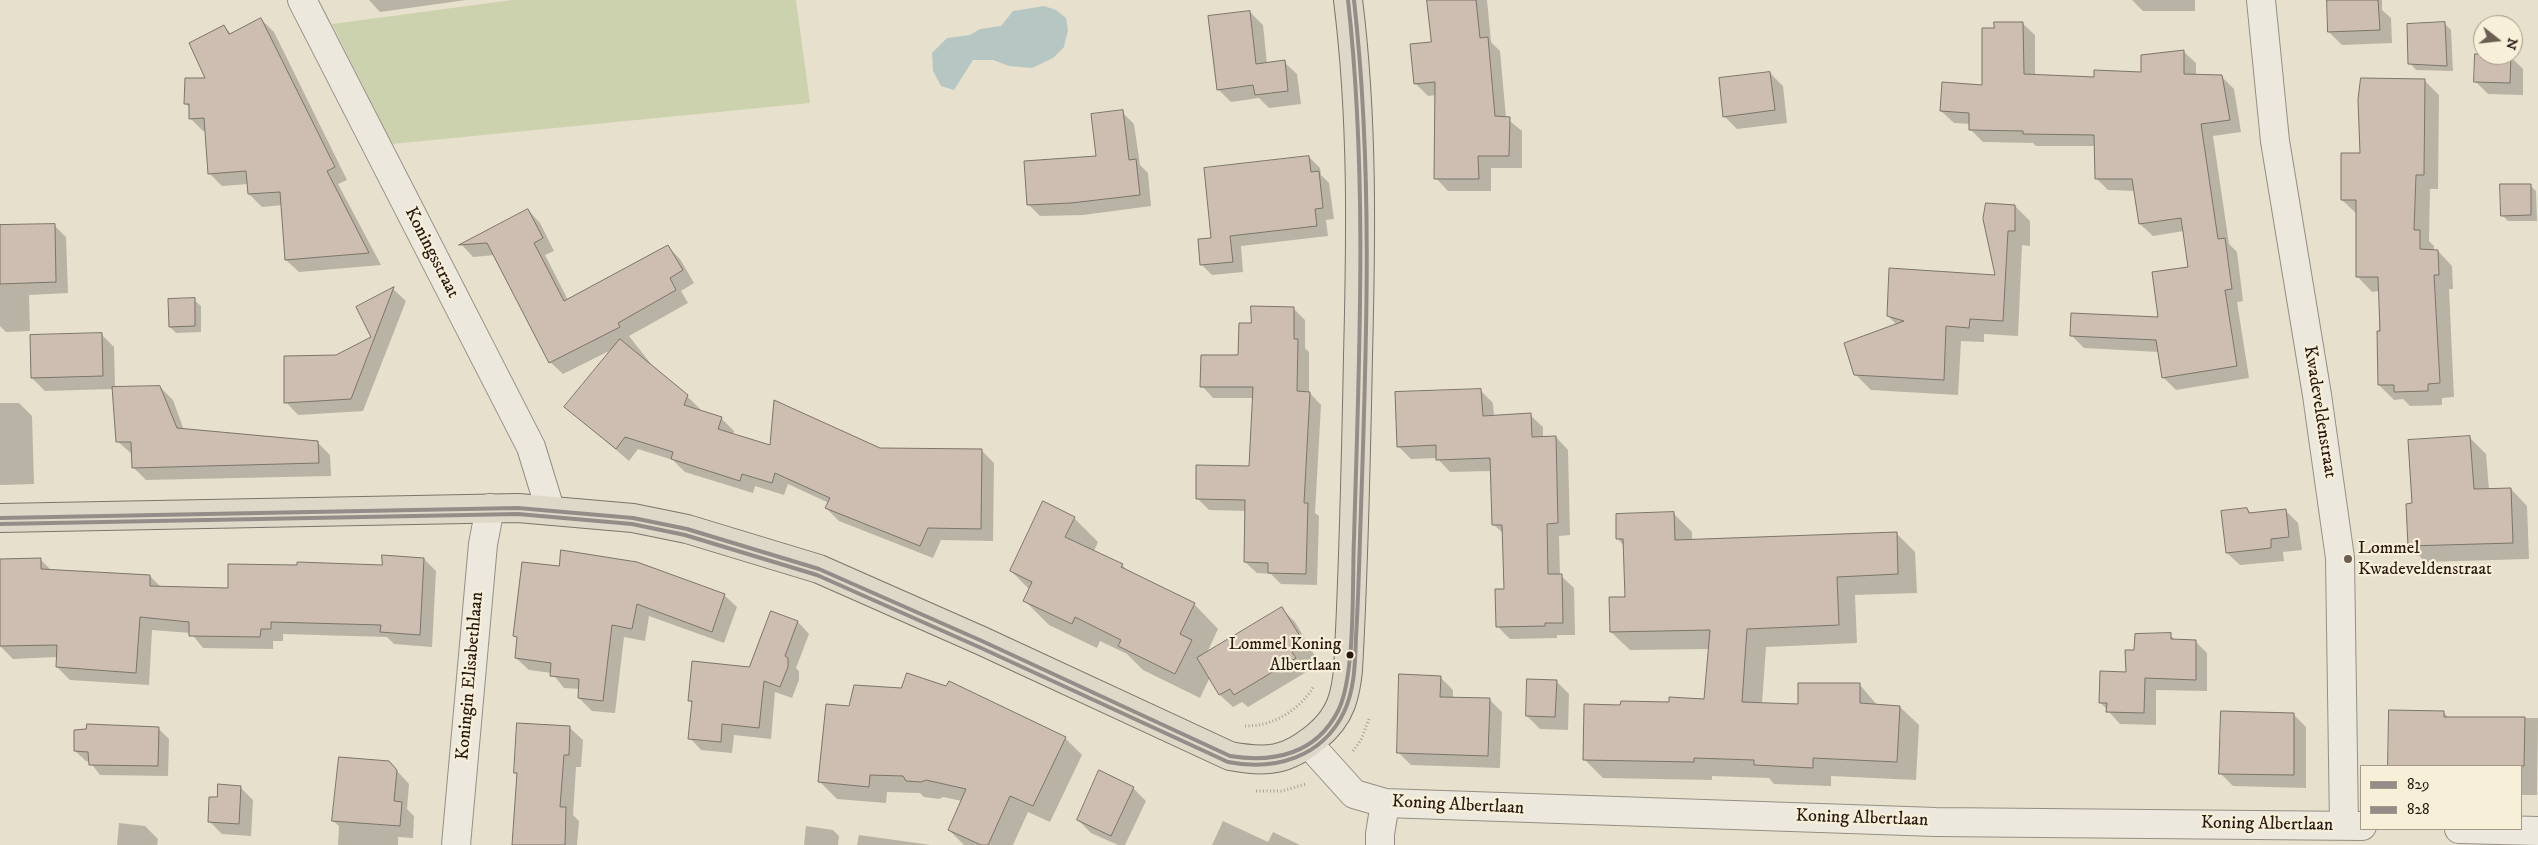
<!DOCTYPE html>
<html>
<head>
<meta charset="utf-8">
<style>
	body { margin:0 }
	#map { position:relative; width:2538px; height:845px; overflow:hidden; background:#e7e0cd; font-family:"IM FELL DW Pica",serif }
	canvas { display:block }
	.legend { position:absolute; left:2360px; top:765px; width:162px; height:65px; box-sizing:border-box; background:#f7efd7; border:1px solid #a59988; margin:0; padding:6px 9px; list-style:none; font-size:15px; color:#291812 }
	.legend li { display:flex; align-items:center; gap:10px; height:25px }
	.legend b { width:25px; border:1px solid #a59988 }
	.north { position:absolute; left:2473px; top:15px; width:50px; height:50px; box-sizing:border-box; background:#f7efd7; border:1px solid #a59988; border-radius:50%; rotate:106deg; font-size:14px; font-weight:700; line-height:20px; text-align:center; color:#291812 }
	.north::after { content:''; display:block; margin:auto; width:18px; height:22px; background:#6c5e53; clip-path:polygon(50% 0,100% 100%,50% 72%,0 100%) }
</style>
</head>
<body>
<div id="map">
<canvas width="2538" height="845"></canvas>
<ul class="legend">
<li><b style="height:6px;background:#948c88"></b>829</li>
<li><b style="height:6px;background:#948c88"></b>828</li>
</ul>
<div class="north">N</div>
</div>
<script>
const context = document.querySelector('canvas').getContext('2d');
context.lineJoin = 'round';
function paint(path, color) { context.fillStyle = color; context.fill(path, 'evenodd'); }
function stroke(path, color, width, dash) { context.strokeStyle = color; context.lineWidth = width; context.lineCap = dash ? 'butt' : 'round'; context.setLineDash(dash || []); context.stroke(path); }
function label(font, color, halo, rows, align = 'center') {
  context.font = font + ' "IM FELL DW Pica",serif'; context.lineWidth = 4.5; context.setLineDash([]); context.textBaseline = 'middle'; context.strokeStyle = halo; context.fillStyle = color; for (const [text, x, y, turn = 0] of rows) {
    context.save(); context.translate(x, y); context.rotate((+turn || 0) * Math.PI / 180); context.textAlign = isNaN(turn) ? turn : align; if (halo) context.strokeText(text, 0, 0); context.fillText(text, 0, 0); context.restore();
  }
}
paint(new Path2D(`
	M512,0H796L810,103L392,144L332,24Z`), '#cdd2ae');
paint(new Path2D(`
	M1044,6L1056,10L1066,18L1068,30L1064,47L1053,58L1032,68L1009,66L993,60H973L954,90L941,86L933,71L932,53L947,38L970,35L980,29L1001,26L1013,11Z`), '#b6c7c3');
paint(new Path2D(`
	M369,0H466L380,12Z
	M1428,0H1487L1491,42L1500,51L1506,118L1522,131V168H1491V191H1448L1436,178V95L1428,96L1415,83L1432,44Z
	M2132,0H2195V11H2143Z
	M2327,0H2382V10L2391,18L2392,43L2342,45L2329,32Z
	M1250,12L1263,25L1267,64L1284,62L1297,74L1301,104L1269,108L1259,98L1231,102L1218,89Z
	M261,19L274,32L347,180L338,184L381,265L299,272L286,260L283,205L262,207L249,194L248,184L222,186L209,173L206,131H203L190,118V108L186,104L207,79L224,26L231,34Z
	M2022,23L2035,35V76L2095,78L2143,73L2183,51L2196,63V76H2221L2234,89L2241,132L2213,136L2229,244L2237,252L2243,301L2237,302L2249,378L2176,390L2163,377L2159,352L2084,348L2072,336L2159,319L2189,268L2184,231L2153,236L2140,224L2135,191L2108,190L2096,178L2095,146H2036L2033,143L1983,142L1970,129V124L1954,123L1941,111L1984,86L1996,29Z
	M2445,24L2451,30L2453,71L2416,70L2410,63Z
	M2510,56L2523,69V95L2488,94L2475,81Z
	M1770,73L1783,86L1787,123L1737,129L1724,116Z
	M2424,80L2439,95L2438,189H2430L2429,241L2434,246V251H2438L2452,266L2453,289H2449L2454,397L2442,398V405L2410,406L2403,399L2394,400L2379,385V291L2372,292L2358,277L2357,214L2342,200L2361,154Z
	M1122,112L1134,124L1140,165L1148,173L1151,206L1083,215L1040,216L1028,204L1097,157Z
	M1309,157L1320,168L1321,175L1329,183L1334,219L1326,220L1328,236L1241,246L1243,272L1212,275L1201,264L1212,239Z
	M2530,185L2536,191L2537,221H2508L2502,215Z
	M2015,206L2030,221V246L2022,245L2018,336L1984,334V342L1961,341L1958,395L1871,390L1855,374L1897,325L1888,316L1996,276L1984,219Z
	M528,210L540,223L554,251L545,255L568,300L668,247L680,259L694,283L681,291L688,303L629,336L655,369L687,396L700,409L699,411L721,418L734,431L733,435L771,447L981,450L994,463L993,541L941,540L933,558L839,521L826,508L829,503L788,484L784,495L755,486L753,493L685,472L673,460L638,449L629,461L566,407L615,348L563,374L550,362L495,255L473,257L462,245Z
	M54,225L66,237L68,293L29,295L30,331L6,332L0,326V226Z
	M393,289L406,301L363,411L298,415L286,402L337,356L372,338L357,307Z
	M194,300L201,306V332L176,333L170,327Z
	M1293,308L1305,320V348L1309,352V392L1321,405L1315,513L1319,516L1317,585L1281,584L1271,574L1257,573L1245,562L1246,511L1209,510L1197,498L1250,468L1254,398H1213L1202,386L1240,356L1253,324Z
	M101,334L114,347L115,388L160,387L173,400L184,430L318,443L330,455L331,476L146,480L133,467L132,454L117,441L113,389L45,391L32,378Z
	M1480,390L1493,403L1494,416L1530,415L1543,427V438L1556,437L1568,450L1570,535L1559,536L1560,575L1574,588L1575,635H1557V638L1510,639L1497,626L1505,590L1504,534L1494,525L1492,471L1450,472L1437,458L1411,459L1398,446Z
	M0,403H19L32,416L34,484L0,485Z
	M2470,438L2486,454L2489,490L2511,489L2527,506L2529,559L2425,562L2409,545L2413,505Z
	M2247,509L2252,514L2285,510L2298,523L2302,550L2283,552L2284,561L2240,565L2227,553Z
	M1673,513L1692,532V541L1896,533L1915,552L1917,593L1855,595L1857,643L1766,647L1762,704L1799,705L1860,685L1878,706L1900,707L1919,725L1916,780L1831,776V786L1774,784L1769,778L1712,776V780L1603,778L1584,759L1622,706L1705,700L1709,649L1630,650L1611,632L1626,598L1624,546L1618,539Z
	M1074,518L1098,542L1094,551L1122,565L1131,574L1194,604L1218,629L1206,655L1282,609L1295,622L1316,658L1304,665L1308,671L1248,707L1242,702L1233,707L1220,695L1210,677L1200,698L1143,670L1127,654L1100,641L1097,648L1049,625L1025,601L1030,590L1011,571Z
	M40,559L52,571L150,576L162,588L229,589L424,559L436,571L432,647L394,644L387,637L283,634V641H273V649L203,648L191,633L152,630L149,685L70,680L57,667V657L13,659L0,646V560Z
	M523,563L724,595L737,607L724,643L649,616L645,641L624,637L615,713L592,711L579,698L580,689L564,688L552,673L529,670L516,658L518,640L515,636Z
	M772,612L798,622L809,634L796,668L799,671V680L792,698L775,692L771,739L734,735L732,753L701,750L690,738L693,704L689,700L750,668Z
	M2170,635L2176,641H2195L2207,653V691L2156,690V725L2120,724L2100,702L2127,673Z
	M1440,677L1453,690V698L1489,699L1502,712L1500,768L1411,765L1398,752Z
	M1556,681L1569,694L1568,730L1540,729L1527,716Z
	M2390,711L2443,712L2449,718H2538L2537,795H2522V766H2389Z
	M2294,715L2306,727V788L2233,786L2220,773Z
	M158,728L169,739L168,776L100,775L90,762L86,761L75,751Z
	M570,728L583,740L581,767H576L573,815L579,821L577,845H513L518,775L515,773Z
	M1065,738L1082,755L1050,822L1028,812L1013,845H964L949,830L962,801L943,797L939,799L924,797L920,793L887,792L886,803L837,799L819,781Z
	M389,762L409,784L407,809L414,816L413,838L398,837V845H338L339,826L333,821Z
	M240,787L253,800L251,836L222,834L209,821Z
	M1133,788L1146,801L1125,845H1118L1091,833L1078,820Z
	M1223,821L1268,842L1273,832L1300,845H1212Z
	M119,823L145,826L158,839L157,845H117Z
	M806,826L833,830L839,836L838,845H804Z
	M859,835L931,845H857Z`), '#0003');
const building = new Path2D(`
	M1427,0H1476L1480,38L1488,37L1495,116L1510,117L1509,156H1478L1479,179H1434L1435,82L1414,84L1410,44L1431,42Z
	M2327,0H2378L2380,30L2328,32Z
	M1250,11L1256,64L1285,60L1288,91L1255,95L1253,85L1217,90L1208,16Z
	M261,18L335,167L327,171L369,253L285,260L280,192L248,194L246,171L208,174L204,118L189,119V104H184L185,78H205L189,43L224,25L229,34Z
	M1994,22H2023L2024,74L2094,77V70L2141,72V55L2184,50V74L2222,75L2230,120L2201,124L2218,239L2225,238L2232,289L2225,290L2237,366L2162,378L2156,340L2070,336L2071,313L2158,317L2152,272L2188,267L2181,218L2139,224L2132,179H2095L2094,135L2023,134V131L1969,130V113L1940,111L1942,82L1982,85V28H1994Z
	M2445,22L2447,66L2408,64L2407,24Z
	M2475,54L2511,55L2510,83L2474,82Z
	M1770,72L1775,110L1723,117L1719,78Z
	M2361,78L2425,79L2424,175H2416L2414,230H2420V249L2438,250L2439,275H2434L2440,383L2428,384V391L2394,392V385H2378L2377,331H2380L2378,277H2356V200H2341V153H2360L2358,100Z
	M1123,110L1129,160L1136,159L1140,195L1071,203L1027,205L1024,161L1096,156L1091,114Z
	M1309,156L1311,172L1319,171L1323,208L1315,209L1317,226L1230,236L1233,262L1200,265L1198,239L1211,238L1204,168Z
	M2500,184H2531V215L2501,216Z
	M1986,203L2015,205V231H2008L2003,321L1970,319L1969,328L1946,326L1944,380L1854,375L1844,343L1904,321L1887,316L1889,268L1995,275L1983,219Z
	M528,209L543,238L534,243L564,301L668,245L683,270L670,278L676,290L618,323L620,327L549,363L487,243L459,245Z
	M55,224L56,282L0,284V225Z
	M394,287L351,399L284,403V356L336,355L371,337L356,307Z
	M195,298V326L169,327L168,299Z
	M1251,306L1294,307V339H1298L1297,391L1310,392L1304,503H1308L1306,574L1268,573V563L1244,562L1245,500L1196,499V465L1249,466L1253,387H1200L1201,355H1238L1239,323H1251Z
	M102,333L103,376L31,378L30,335Z
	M620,339L688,395L684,405L722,417L718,429L770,445L774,400L880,448L982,449L981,529L928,528L920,546L825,508L830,498L775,473L772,483L742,474L740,481L671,459L673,452L625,437L616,449L564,407Z
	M160,386L177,428L318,441L319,463L132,468L131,442H116L112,387Z
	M1481,389L1483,416L1531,413L1532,437L1556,436L1558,523L1547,524L1548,574H1562L1563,623H1545V626L1496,627L1495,589H1504L1502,525H1492L1490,458L1436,460V445L1397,447L1395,392Z
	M2470,436L2474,489L2511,488L2513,543L2408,546L2406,504L2412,503L2408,440Z
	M1043,501L1075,517L1065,537L1123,564L1121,567L1195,603L1180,634L1192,640L1175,674L1118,646L1121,640L1075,617L1072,624L1023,601L1032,582L1010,571Z
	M2247,508L2249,513L2286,509L2289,537L2271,539V548L2226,553L2221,511Z
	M1674,512L1675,540L1897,532L1898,574L1837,577L1839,625L1747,629L1742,702L1798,704V683H1860V703L1900,706L1897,762L1813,758V768L1754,765V760L1694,758V762L1583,760L1584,704L1620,705L1621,701L1669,702V697L1704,699L1710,630L1610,632L1609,597H1625L1623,539H1616V514Z
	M561,550L637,562L725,594L712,632L637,604L632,629L612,625L603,701L578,698L579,679L550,676L551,663L515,658L517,637L513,636L522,562L559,566Z
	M382,555L424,558L420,635L380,632L381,625L271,622V629H261L260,637L189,636V622L140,617L136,673L56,667L57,645L0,646V559L41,558V569L150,575V586L228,588V564L297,565V562L382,565Z
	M1282,607L1305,644L1292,652L1296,658L1234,695L1230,689L1219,695L1197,658Z
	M771,611L798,621L785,656L788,658V667L780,687L764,681L759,728L722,724L721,742L688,739L692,701H688L692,661L749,667Z
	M2171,633V639L2196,640V680L2145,678L2144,713L2106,712L2107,703H2099L2100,671L2126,672L2125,650H2134L2135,634Z
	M907,673L946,686L949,681L1066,737L1033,806L1010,796L988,845H981L948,830L966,789L926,780L921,782L906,781L903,776L870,775L869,787L818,782L826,704L849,706L854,685L901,688Z
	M1399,674L1441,676L1440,697L1490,698L1488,756L1397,753Z
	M1527,679L1557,680L1555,717L1526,716Z
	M2389,710L2444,711V717H2525L2524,766H2388Z
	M2221,711L2294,713V775L2219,774Z
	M517,723L570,726L569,755H564L560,807H566L565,845H512L517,773H514Z
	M87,724L159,727L158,766L89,765L88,752L74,751V730L86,729Z
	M339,757L389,761L397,770L394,801L402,802L400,826L332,821Z
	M1099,770L1134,787L1111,836L1077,820Z
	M218,784L241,786L239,824L208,822L209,797H217Z`);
paint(building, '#cdbeb1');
stroke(building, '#7b746a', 1);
const minor = new Path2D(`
	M302,0L531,447L550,509
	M2261,0L2275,141L2317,395L2340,558L2344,826
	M1308,743L1354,794L1385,803L1936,822L2362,826
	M2459,829L2538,831
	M456,845L483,544L490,508
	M1380,845V834L1385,803`);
const major = new Path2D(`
	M0,518L518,508L633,518L687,529L819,569L982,641L1230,756C1267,763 1287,761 1316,737C1327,728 1336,717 1341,704C1345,693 1347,681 1348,670C1354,565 1356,460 1358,356C1361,237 1363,118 1348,0`);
stroke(minor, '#958f83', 30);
stroke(major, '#7b746a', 30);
stroke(new Path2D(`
	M1245,726C1272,727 1300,710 1314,686
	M1353,751L1361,740L1369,719
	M1256,791H1282L1306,784`), '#a7a29a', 3, [1, 2.5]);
stroke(minor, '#ece8de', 28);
stroke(major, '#ded8c9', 28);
stroke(new Path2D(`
	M0,518L518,508L633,518L687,529L819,569L982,641L1230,756C1274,763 1316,754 1338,711C1356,676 1352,581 1354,539C1359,360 1368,179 1348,0`), '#948c88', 4);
stroke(new Path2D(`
	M0,524L518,514L632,524L685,535L817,575L979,647L1228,762C1274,771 1322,758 1344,712C1355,689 1355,662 1356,637C1358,604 1359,571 1360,538C1366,359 1374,179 1354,0`), '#948c88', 4);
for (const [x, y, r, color] of [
	[2348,559,5,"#6c5e53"],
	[1350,655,4.5,"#291812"]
]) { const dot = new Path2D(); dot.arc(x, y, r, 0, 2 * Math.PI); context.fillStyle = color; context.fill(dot); stroke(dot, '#f7efd7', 2); }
label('17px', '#291812', '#f7efd7', [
	["Lommel Koning",1341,645],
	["Albertlaan",1341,666]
], 'right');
label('18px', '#291812', '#f7efd7', [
	["Koningsstraat",431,253,63],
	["Kwadeveldenstraat",2319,412,81],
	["Koningin Elisabethlaan",471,676,-85],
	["Koning Albertlaan",1458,806,3],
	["Koning Albertlaan",1862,819,2],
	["Koning Albertlaan",2267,825,1]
]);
label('18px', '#291812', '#f7efd7', [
	["Lommel",2358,549],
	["Kwadeveldenstraat",2358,570]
], 'left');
</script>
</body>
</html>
